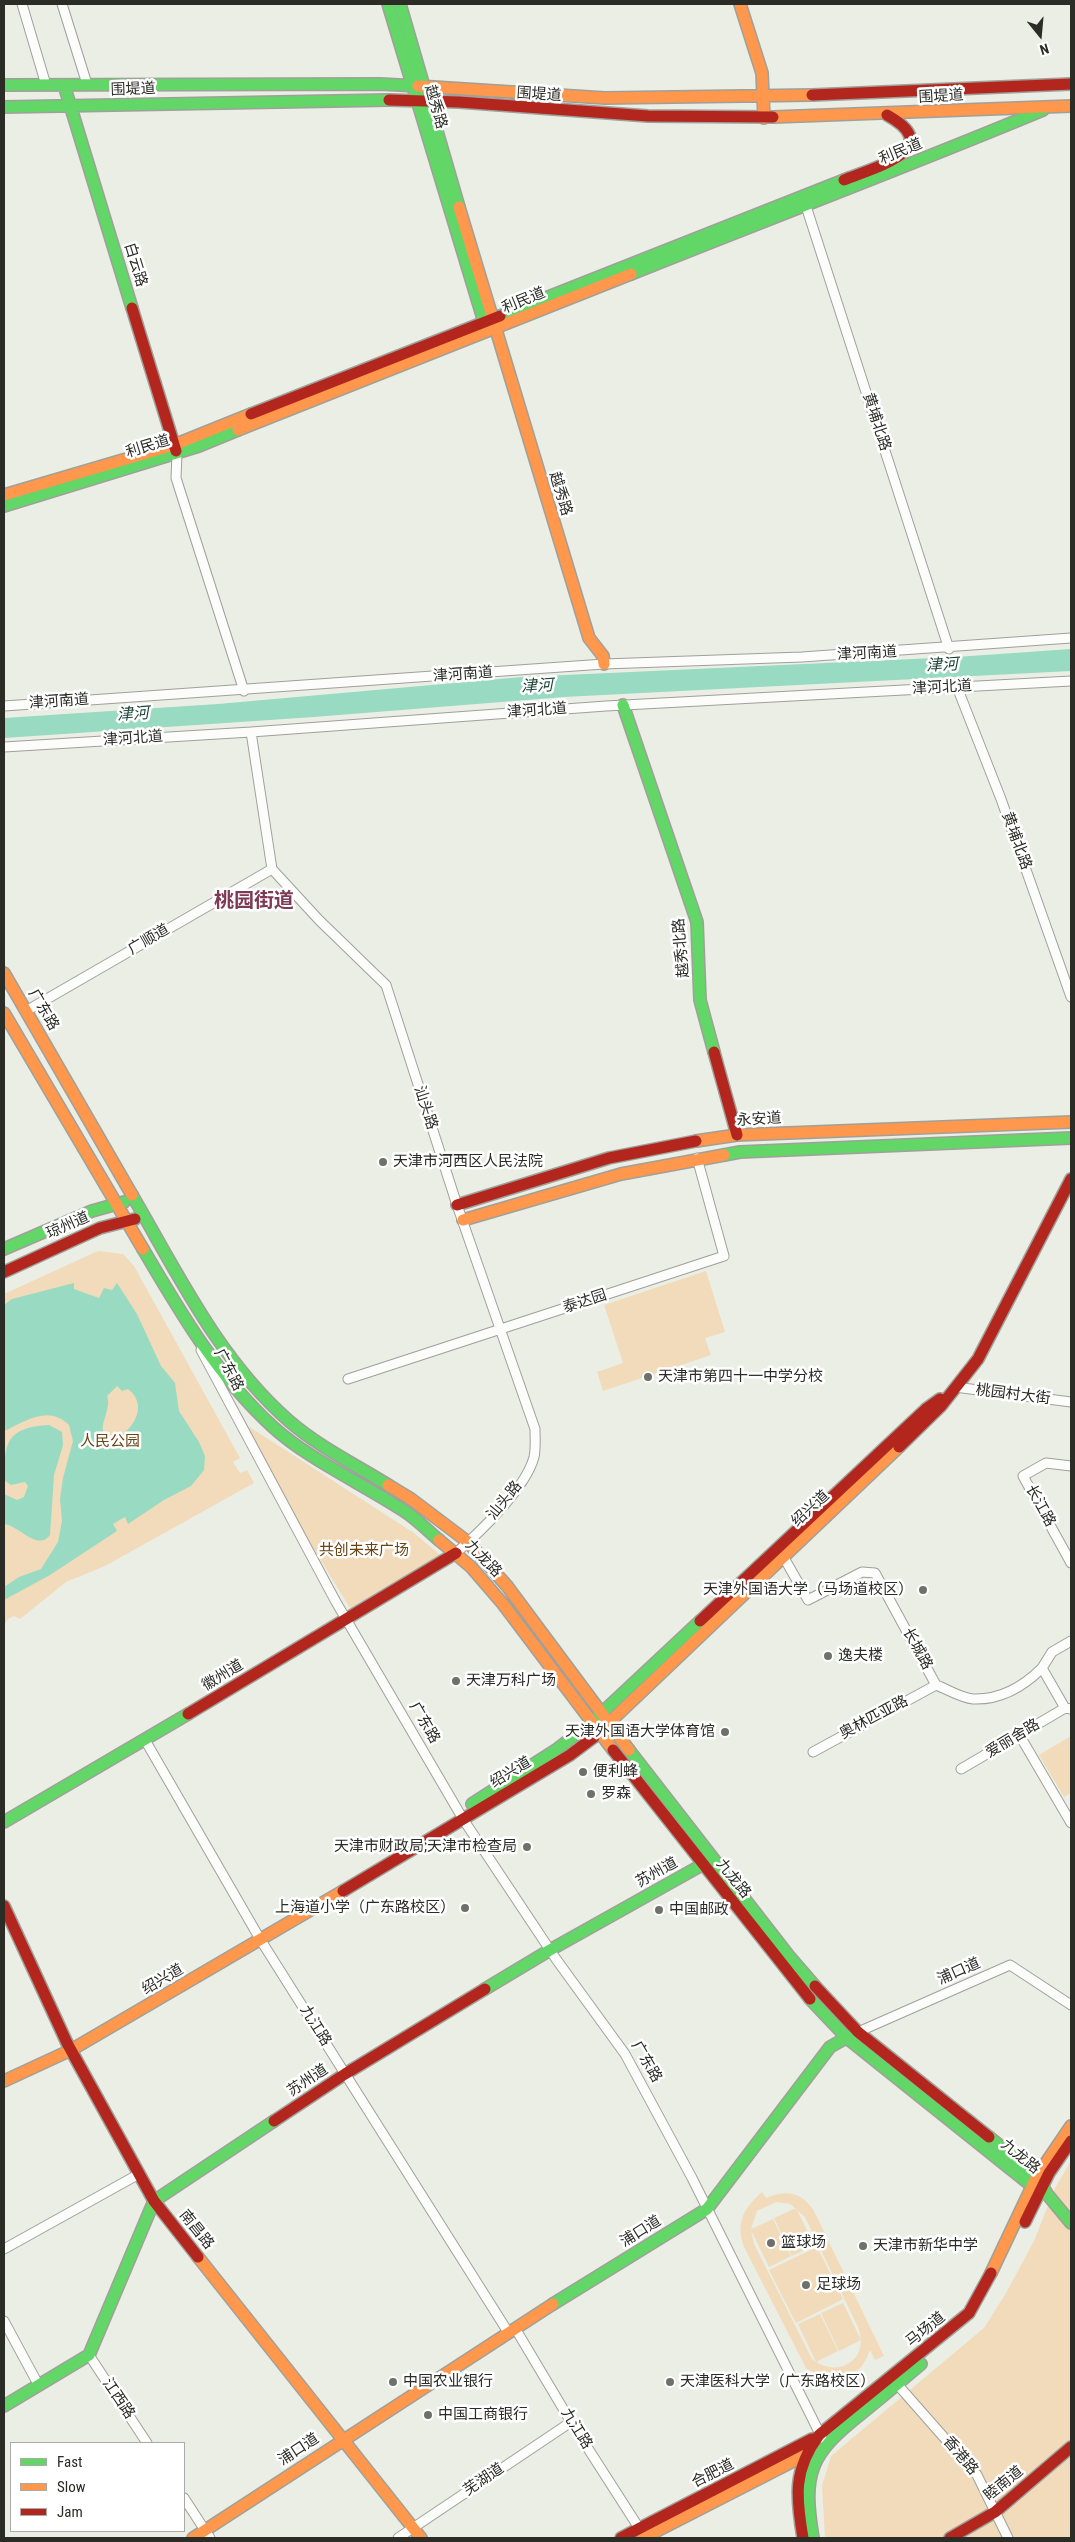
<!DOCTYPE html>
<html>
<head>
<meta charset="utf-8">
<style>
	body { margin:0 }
	#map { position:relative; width:1075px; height:2542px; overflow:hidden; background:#ebeee5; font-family:"Roboto Condensed",sans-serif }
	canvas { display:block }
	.frame { position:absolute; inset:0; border:5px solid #2b2c26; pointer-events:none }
	.legend { position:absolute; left:10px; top:2442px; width:175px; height:90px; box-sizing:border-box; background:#fff; border:1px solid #aaaba8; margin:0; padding:6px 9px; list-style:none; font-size:15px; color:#2b2c26 }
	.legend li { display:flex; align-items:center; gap:10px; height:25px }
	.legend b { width:25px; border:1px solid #aaaba8 }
	.north { position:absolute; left:1015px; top:10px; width:50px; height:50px; -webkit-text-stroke:4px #fff; paint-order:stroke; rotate:163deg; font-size:14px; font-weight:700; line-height:20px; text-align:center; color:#2b2c26 }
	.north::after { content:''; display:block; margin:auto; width:18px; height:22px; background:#2b2c26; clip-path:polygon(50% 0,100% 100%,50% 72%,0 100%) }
</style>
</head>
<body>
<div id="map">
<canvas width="1075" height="2542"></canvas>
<div class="frame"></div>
<ul class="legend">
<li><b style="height:6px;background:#63d668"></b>Fast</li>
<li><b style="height:6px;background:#ff974d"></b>Slow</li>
<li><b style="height:6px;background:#b3261e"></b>Jam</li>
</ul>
<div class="north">N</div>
</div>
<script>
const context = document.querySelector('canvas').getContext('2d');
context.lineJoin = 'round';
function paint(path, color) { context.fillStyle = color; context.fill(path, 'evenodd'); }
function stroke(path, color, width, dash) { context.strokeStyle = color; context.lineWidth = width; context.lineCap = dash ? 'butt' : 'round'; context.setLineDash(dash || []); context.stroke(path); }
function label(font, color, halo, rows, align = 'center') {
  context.font = font + ' "Roboto Condensed","Noto Sans SC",sans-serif'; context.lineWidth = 5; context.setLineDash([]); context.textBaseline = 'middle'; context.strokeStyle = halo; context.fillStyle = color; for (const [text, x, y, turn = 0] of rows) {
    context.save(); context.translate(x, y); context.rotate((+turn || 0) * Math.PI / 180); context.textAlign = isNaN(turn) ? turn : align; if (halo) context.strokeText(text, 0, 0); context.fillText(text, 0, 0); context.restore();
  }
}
paint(new Path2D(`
	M98,1251L123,1254L134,1266L240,1458L233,1462L240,1473L247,1470L254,1483L105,1566L66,1582L20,1619L14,1616L8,1619L4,1625V1294Z
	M706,1271L725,1332L705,1338L711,1355L603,1391L597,1372L623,1363L604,1305Z
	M248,1426L414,1533L440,1555L350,1608L282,1497Z
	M1071,1736V1793L1064,1797L1039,1755Z
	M1071,2161V2538H825L822,2486L831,2456L984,2328L1006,2293L1034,2241L1055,2188Z
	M762,2192L766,2198C786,2189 802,2192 814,2211L884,2356L875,2360L870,2350C859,2382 833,2386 806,2368L744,2247C735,2223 744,2208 762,2192ZM776,2202L790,2204L805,2217L858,2327C871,2359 838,2380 812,2359L754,2244L751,2230L769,2267L791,2256L773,2219L751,2229L757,2211Z
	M796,2208L814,2245L792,2256L774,2218Z
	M817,2247L843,2299L796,2323L769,2270Z
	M843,2303L861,2340L839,2351L821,2313Z
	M820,2314L838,2351L816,2362L798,2324Z`), '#f1dbba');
paint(new Path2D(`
	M1071,649V671L564,697L314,717L4,738V718L218,704L522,677L956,657Z
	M74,1283V1289L99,1298L104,1288L112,1290L117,1283L137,1314L161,1366L175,1383L179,1411L199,1442L205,1456L204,1470L191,1486L164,1500L128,1524L125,1517L113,1524L117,1531L50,1575L4,1600V1587L19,1577L41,1569L58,1542L62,1521L60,1499L63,1478L73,1441L69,1425C48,1404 24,1422 4,1431V1305L12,1299ZM117,1386L122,1391L128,1389C157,1411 115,1451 104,1433C99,1425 112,1407 107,1396Z
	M49,1425L62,1432L63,1445L54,1475L50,1535C38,1552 18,1525 4,1524V1494L17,1500L24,1497L28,1486L25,1482L11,1485L4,1480C4,1444 6,1427 49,1425Z`), '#99dac2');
const street = new Path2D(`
	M22,4L46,85
	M62,4L87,84
	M804,200L949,649
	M177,454L176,478L244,691
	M957,687L1001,799L1071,997
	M4,706L604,664L802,657L1071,638
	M251,732L272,869L319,920L386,985L457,1205L535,1429C535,1438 536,1448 534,1457C526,1488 480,1532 456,1553
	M4,747L251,732L606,706L1071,681
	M26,1011L272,869
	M201,1350L336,1602L463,1819L556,1959L625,2054L692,2178L822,2438
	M348,1379L724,1256L697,1158
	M955,1387L1071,1402
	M1071,1466L1046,1463L1023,1476L1071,1563
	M783,1556L808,1600L862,1572L875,1573L936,1685C947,1689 961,1698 973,1699C1001,1700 1023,1687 1042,1668L1065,1708L1071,1709
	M1042,1668L1052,1652L1071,1641
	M1020,1736L1071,1823
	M145,1740L260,1939L508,2332
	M813,1752L936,1685
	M961,1769L1065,1708
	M858,2032L1010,1965L1071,2005
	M4,2249L139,2174
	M4,2321L38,2384
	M515,2328L571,2422L639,2528
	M89,2355L147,2443
	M897,2384L977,2475L1008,2538
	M184,2498L210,2538
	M398,2538L571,2422`);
const fast = new Path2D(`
	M388,4L484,322L490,327
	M400,4L459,207
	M4,85L380,84L418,86
	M64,85L132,308
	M4,107L389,100
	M631,274C768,219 906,167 1043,110
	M500,316L844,180
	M4,506L199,446L238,430
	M623,705L697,922L700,1000L714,1052
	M724,1155L740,1152L1071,1138
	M132,1195C178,1274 219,1360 289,1421C319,1447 356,1465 388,1485
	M4,1249L92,1211L124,1202
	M143,1249C180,1312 218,1377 273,1427C308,1459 363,1484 404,1511C417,1519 428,1531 439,1540
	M629,1750L789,1956L815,1986
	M472,1804L556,1750L591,1723L700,1621
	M4,1822L188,1714
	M485,1989L550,1950L709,1861
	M810,1999L847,2038L1032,2186L1041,2188
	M989,2137L1037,2176L1047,2194L1071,2223
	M553,2304L707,2209L830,2047L853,2034
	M4,2406L89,2355L154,2201L274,2121
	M813,2538C802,2472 810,2454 862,2413C882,2397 901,2381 921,2364`);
const slow = new Path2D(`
	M740,4L762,73L764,118
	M418,86L605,98L812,95
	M773,117L1071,106
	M459,207L589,638L603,656L604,664
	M238,430L631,274
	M4,495L174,445L251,414
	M4,973L132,1195
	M4,1013L143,1249
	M696,1141L737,1135L1071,1122
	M463,1220L621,1174L724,1155
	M388,1485L411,1499L468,1542L507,1586L629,1750
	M439,1540L471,1567L503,1604L613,1750
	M594,1737L899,1447
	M4,2081L71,2050L343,1891
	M198,2257L421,2538
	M991,2273L1037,2176L1071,2126
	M193,2538L553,2304
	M643,2538L807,2454`);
const jam = new Path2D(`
	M812,95L1071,84
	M389,100L459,102L648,116L773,117
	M844,180C873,168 948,149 887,115
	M132,308L176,451
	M251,414L500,316
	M714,1052L737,1135
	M457,1205L609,1158L696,1141
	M4,1272L100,1228L135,1219
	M899,1447L941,1406L978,1359L1071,1179
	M700,1621L926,1409L940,1399
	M188,1714L456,1553
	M613,1750L810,1999
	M343,1891L570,1755L594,1737
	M4,1906L67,2043L154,2201L198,2257
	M815,1986L858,2032L989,2137
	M274,2121L345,2074L485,1989
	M1025,2222L1049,2173L1071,2141
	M621,2538L812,2439
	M803,2538C796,2497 793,2470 819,2435L969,2313L991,2273
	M950,2538L995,2512L1071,2447`);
stroke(street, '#9fa09a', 11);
stroke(fast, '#9fa09a', 14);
stroke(slow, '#9fa09a', 14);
stroke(jam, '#9fa09a', 14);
stroke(street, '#fcfcfb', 9);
stroke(fast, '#63d668', 11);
stroke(slow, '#ff974d', 11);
stroke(jam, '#b3261e', 11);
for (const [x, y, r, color] of [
	[383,1162,5,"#6e7069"],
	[648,1377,5,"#6e7069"],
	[923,1590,5,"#6e7069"],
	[828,1656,5,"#6e7069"],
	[456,1681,5,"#6e7069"],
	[725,1732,5,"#6e7069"],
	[583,1772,5,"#6e7069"],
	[591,1794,5,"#6e7069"],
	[527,1847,5,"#6e7069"],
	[465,1908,5,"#6e7069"],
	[659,1910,5,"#6e7069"],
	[771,2243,5,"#6e7069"],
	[863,2246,5,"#6e7069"],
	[806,2285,5,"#6e7069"],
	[393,2382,5,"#6e7069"],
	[670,2382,5,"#6e7069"],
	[428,2415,5,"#6e7069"]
]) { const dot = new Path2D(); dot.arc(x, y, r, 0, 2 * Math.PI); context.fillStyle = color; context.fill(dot); stroke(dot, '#fff', 2); }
label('15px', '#2b2c26', '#fff', [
	["围堤道",133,90,-2],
	["围堤道",539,95,4],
	["围堤道",941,97,-3],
	["越秀路",435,107,74],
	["利民道",901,152,-22],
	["白云路",135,265,73],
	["利民道",524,301,-22],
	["黄埔北路",876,422,72],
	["利民道",148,447,-17],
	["越秀路",560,494,73],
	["津河南道",867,654,-3],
	["津河南道",463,675,-4],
	["津河北道",942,688,-3],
	["津河南道",59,702,-4],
	["津河北道",537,711,-4],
	["津河北道",133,739,-4],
	["黄埔北路",1016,841,70],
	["广顺道",149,940,-30],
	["越秀北路",682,948,-95],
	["广东路",43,1010,60],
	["汕头路",425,1108,72],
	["永安道",759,1120,-3],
	["琼州道",68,1226,-24],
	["泰达园",585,1302,-18],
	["广东路",228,1370,62],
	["桃园村大街",1013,1395,7],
	["汕头路",505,1501,-51],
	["长江路",1040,1506,61],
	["绍兴道",811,1509,-43],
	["九龙路",483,1559,46],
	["长城路",917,1649,61],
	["徽州道",223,1676,-31],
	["奥林匹亚路",874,1718,-28],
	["广东路",424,1723,60],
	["爱丽舍路",1013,1739,-31],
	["绍兴道",511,1773,-31],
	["苏州道",657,1873,-29],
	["九龙路",733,1879,51],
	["浦口道",959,1972,-24],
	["绍兴道",163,1980,-30],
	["九江路",315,2026,58],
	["广东路",646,2062,60],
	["苏州道",308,2081,-33],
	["九龙路",1020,2157,39],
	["南昌路",196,2230,51],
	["浦口道",641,2232,-32],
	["马场道",926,2330,-39],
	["江西路",118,2399,56],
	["九江路",576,2429,58],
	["浦口道",299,2450,-33],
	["香港路",960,2456,50],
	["合肥道",713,2474,-27],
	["芜湖道",484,2480,-34],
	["睦南道",1004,2484,-39]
]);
label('15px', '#2b2c26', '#fff', [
	["天津市河西区人民法院",393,1162],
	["天津市第四十一中学分校",658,1377],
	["天津外国语大学（马场道校区）",913,1590,"right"],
	["逸夫楼",838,1656],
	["天津万科广场",466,1681],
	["天津外国语大学体育馆",715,1732,"right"],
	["便利蜂",593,1772],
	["罗森",601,1794],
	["天津市财政局;天津市检查局",517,1847,"right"],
	["上海道小学（广东路校区）",455,1908,"right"],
	["中国邮政",669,1910],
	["篮球场",781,2243],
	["天津市新华中学",873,2246],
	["足球场",816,2285],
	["中国农业银行",403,2382],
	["天津医科大学（广东路校区）",680,2382],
	["中国工商银行",438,2415]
], 'left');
label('15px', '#674515', '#fff', [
	["人民公园",110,1442],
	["共创未来广场",364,1551]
]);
label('italic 16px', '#1b4437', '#fff', [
	["津河",942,666,-3],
	["津河",537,687,-3],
	["津河",133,715,-4]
]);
label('bold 20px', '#7e3953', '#fff', [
	["桃园街道",254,902]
]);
</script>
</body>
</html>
